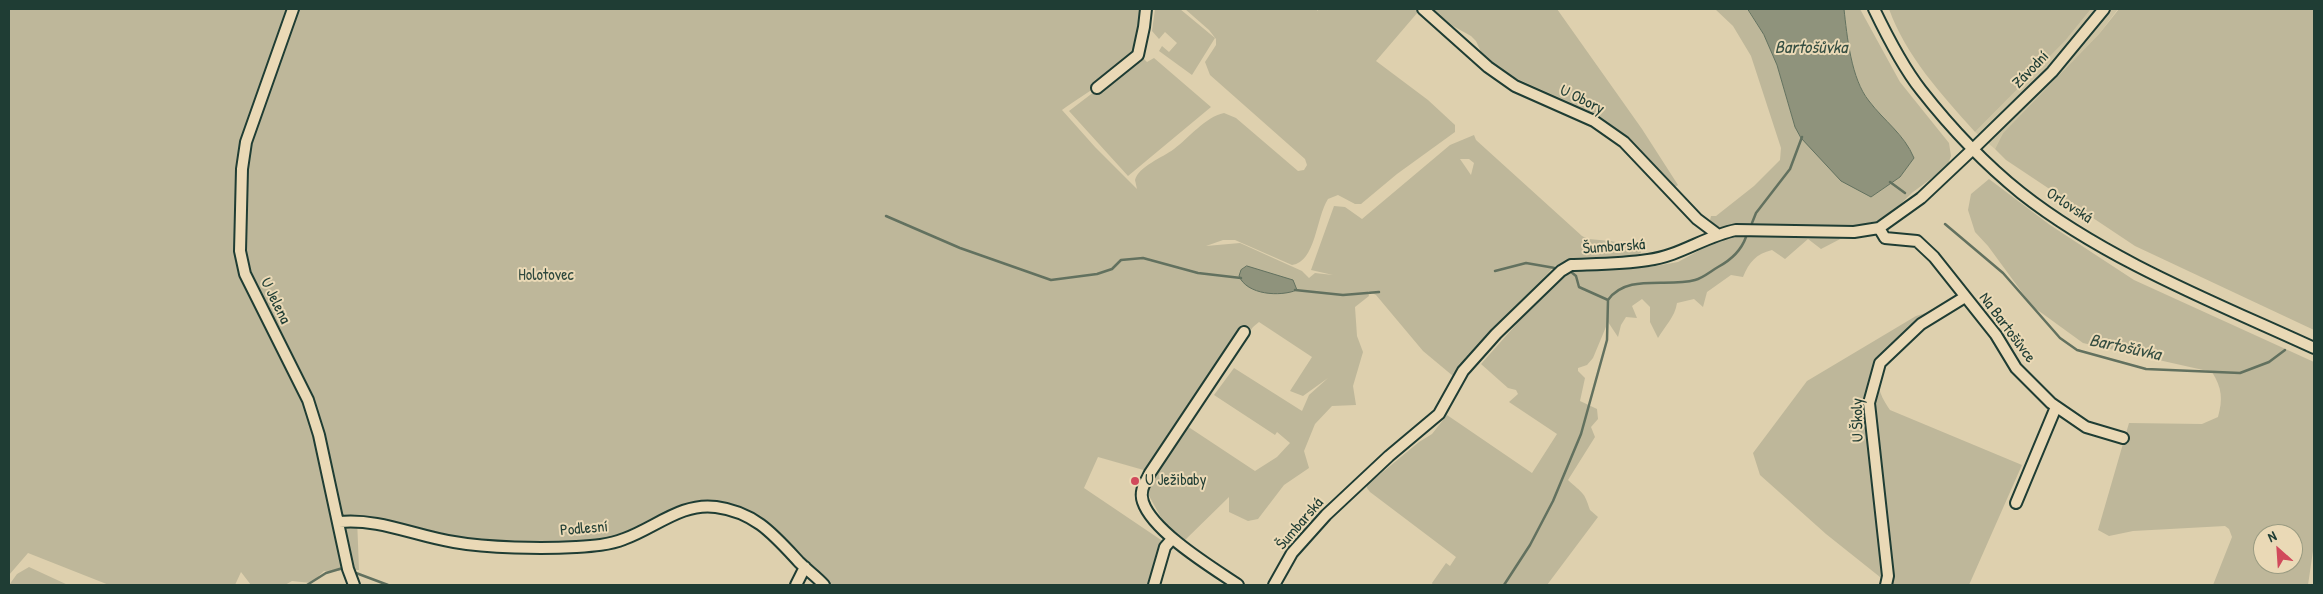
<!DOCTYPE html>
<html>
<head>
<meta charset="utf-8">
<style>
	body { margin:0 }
	#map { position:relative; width:2323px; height:594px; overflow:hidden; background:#ded0ae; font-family:"Patrick Hand",sans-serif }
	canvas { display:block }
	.frame { position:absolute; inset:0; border:10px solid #1f3d34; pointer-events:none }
	.north { position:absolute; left:2253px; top:524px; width:50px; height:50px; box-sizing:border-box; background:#ead9b6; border:1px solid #999b82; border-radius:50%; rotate:334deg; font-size:14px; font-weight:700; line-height:20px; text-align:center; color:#1f3d34 }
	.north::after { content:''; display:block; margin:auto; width:18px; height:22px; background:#d1495b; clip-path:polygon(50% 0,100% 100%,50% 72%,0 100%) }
</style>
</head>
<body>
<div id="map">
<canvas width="2323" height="594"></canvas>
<div class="frame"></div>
<div class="north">N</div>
</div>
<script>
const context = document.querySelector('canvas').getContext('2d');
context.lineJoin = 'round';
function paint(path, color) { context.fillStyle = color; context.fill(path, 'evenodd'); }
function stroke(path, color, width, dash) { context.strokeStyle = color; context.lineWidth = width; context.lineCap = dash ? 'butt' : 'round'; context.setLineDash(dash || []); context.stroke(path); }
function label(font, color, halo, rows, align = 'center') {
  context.font = font + ' "Patrick Hand",sans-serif'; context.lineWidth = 4; context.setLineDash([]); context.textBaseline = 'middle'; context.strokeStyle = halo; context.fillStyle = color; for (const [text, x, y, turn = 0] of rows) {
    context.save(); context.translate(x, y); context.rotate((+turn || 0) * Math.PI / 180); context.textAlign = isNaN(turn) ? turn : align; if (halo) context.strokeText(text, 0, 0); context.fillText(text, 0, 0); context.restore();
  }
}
paint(new Path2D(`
	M2091,9H2118L2099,34L2003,133L1995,149L1975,132L2065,41Z`), '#cdc3a3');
paint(new Path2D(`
	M9,9H1152C1149,60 1100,83 1062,110L1095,147L1137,189L1135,180C1139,166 1162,158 1174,149C1189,138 1205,117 1224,113L1236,118L1298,171L1304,170L1307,165L1305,159L1210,75L1205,62L1216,45V39L1209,30L1185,9H1317V11L1319,9H1415L1418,12L1376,61L1428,100L1455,125V132L1397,174L1361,204H1355L1338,195L1328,199C1316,217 1316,262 1292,265L1235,240H1223L1206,246L1240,243L1302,271L1309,278L1315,273L1333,275L1311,270L1334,206L1345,207L1362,219L1450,145L1474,135L1476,140L1582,236L1588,239L1611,241L1639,247L1641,253L1632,257H1596L1554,266L1536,288L1453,376L1423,351L1376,295L1368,291L1369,296L1355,307L1357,336L1363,352L1353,386L1356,405L1332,406L1315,424L1304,451L1309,468L1284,485L1258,519L1248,521L1229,512V497L1183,542L1163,521L1148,494L1152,477L1187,426L1255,471L1277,457L1290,443L1277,432L1275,435L1214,395L1234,368L1302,411L1309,395L1328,378L1303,396L1290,391L1312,357L1259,322L1253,327L1147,471L1098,457L1084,488L1170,546L1157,585H827L767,525L714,504L600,542L562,545L455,540L357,518L359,570L324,571L311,583L292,581L285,585H251L241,572L235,585H109L28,553L9,575ZM1460,159H1469L1474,163L1471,175Z
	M1155,9H1180L1215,38L1192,75L1159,51L1162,46L1169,52L1177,43L1165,32L1159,39L1152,31Z
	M1432,9H1557L1642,129L1678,185L1672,189L1625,139L1606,122L1587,110L1513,77L1497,67L1481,52L1476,41L1471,36L1453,26Z
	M1715,9H1748L1764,35L1777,65L1794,124L1801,138L1871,197L1900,177L1914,158C1904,134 1884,121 1869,101C1851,79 1847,36 1844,9H1860L1900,82L1949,143L1951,156L1947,167L1913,192L1886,218L1851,228L1794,226L1716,227L1710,220L1711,216H1716L1754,186L1780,160L1781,148L1751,56L1733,26Z
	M1889,9H2091L2065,41L1975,132C1941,94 1906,56 1889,9Z
	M2119,9H2314V330L2135,246L2006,160L1995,149L2003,133L2099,34Z
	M1141,56L1147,62L1154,58L1211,107L1128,176L1069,111Z
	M1989,179L2050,225L2134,280L2314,362V544L2308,585H2213L2232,537L2229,529L2225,526L2133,531L2109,536L2098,530L2129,423L2202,424L2218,417C2223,399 2222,388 2212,372L2083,343L2032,306L1988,246L1975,232L1968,210L1971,194ZM2263,534H2293V564H2263Z
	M1737,234L1846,236L1821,249L1808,239L1785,259L1772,250C1756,254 1749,262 1743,277L1731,275L1707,292L1703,307L1694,299L1677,303C1675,317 1665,326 1658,338L1650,322V307L1642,299L1632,306L1637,318L1626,317L1621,325L1618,337L1608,322L1593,358L1587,365L1578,368V371L1585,378L1580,401L1597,409L1598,419L1591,427L1595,437L1568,480C1583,494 1584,491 1590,510L1598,517L1547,585H1433L1432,583L1446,563L1450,566L1456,557L1370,492L1367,488V485L1419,442L1432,434L1447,415L1532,473L1557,434L1509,402L1518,394L1516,390L1508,388L1481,364L1553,283L1565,275L1593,266L1650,267L1678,262L1711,244Z
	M1936,310L1879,360C1877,383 1877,391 1890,410L2022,465L1969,585H1890L1826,534L1760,475L1753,453L1807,381L1916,316Z
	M29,567L68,585H9L17,574Z`), '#beb79a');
const water = new Path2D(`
	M1748,9H1844C1847,36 1851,79 1869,101C1884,121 1904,134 1914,158L1900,177L1871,197L1841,181L1801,138L1795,127L1777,65L1764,35Z
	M1247,266L1293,280L1297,290C1280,297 1247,295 1239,276L1241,270Z`);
paint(water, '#8f937c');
stroke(water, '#62715f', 1);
stroke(new Path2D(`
	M1890,182L1905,193
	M886,216L960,248L1051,280L1097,274L1112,269L1121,260L1143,258L1198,273L1241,278
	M1752,223L1756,213L1790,169L1802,137
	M1945,224L2003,273L2060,338L2077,350L2146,369L2240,373L2269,362L2285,350
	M1495,271L1526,263L1555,268
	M1570,271L1576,276L1579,287L1608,300C1627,273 1667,288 1695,280C1703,278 1711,271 1718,267C1731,260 1741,251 1746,237
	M1295,290L1343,295L1379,292
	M356,573L388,585
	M307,585L326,573L343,568
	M1504,585L1530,545L1553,501L1581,434L1607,340L1608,300`), '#62715f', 2.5);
const minor = new Path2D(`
	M293,9L246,142L242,169L240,251L245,274L308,400L319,435L348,569L354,585
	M1423,9L1488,67L1515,86L1594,121L1624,142L1697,219L1717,234
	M1874,9C1887,36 1902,66 1921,90C1950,127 1985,164 2021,193C2106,260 2216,303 2314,348
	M1097,88L1138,55L1144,27L1146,9
	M1879,228L1885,238L1917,241L1934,257L1996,335L2016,368L2051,403L2086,427L2123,438
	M2016,503L2056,407
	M339,522C379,518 415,536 454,542C488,548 541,549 576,547C592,546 609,545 624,539C655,528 682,502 716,507C755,512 774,535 799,562C807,570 817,577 824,585
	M796,585L805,567
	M1154,585L1165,547L1172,539
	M1238,585C1213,568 1153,532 1143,502C1139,491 1145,483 1150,473L1244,332
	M1274,585L1292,553L1326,515L1389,456L1439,414L1463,371L1496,334L1561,271L1571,265C1597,264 1623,264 1648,260C1680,256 1705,236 1736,230L1854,232L1879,228L1921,198L1974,148L2052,72L2104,9
	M1886,585L1888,576L1869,403L1880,363L1921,324L1965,297`);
stroke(minor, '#1f3d34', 14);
stroke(minor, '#ead9b6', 10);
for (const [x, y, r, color] of [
	[1135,481,5,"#d1495b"]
]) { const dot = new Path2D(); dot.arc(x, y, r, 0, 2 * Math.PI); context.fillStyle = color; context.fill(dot); stroke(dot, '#ead9b6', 2); }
label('16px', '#1f3d34', '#ead9b6', [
	["Závodní",2031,70,-46],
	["U Obory",1582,100,26],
	["Orlovská",2069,206,33],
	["Šumbarská",1614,247,-4],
	["U Jelena",275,301,64],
	["Na Bartošůvce",2007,328,53],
	["U Školy",1858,420,-91],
	["Šumbarská",1300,524,-49],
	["Podlesní",584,529,-5]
]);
label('16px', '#2f493e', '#ead9b6', [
	["Holotovec",546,276]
]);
label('16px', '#1f3d34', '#ead9b6', [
	["U Ježibaby",1145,481]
], 'left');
label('italic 18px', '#354e42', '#ead9b6', [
	["Bartošůvka",1811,48],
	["Bartošůvka",2125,348,12]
]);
</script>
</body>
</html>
